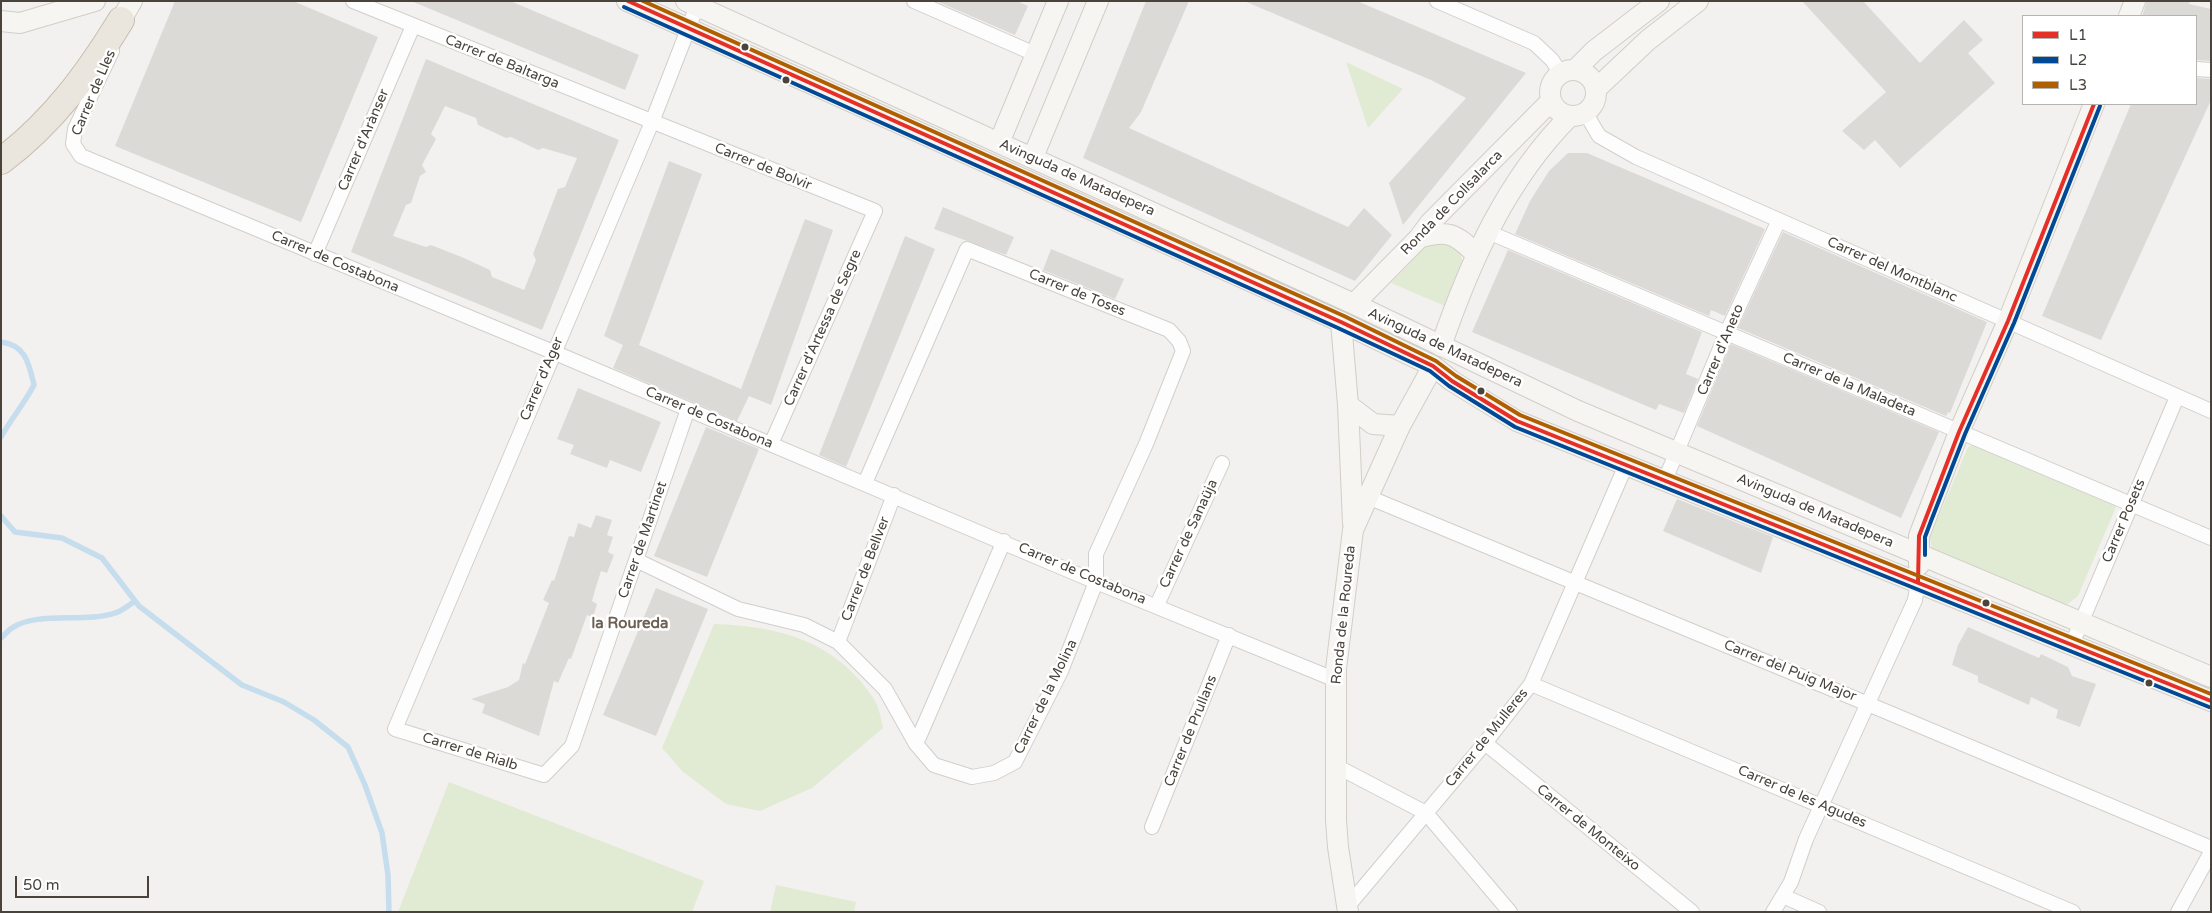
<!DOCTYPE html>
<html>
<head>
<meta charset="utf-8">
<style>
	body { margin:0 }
	#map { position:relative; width:2212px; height:913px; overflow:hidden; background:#f3f1ef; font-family:"Varela Round",sans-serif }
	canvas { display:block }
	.frame { position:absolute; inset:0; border:2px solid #49433b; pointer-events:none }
	.legend { position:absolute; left:2022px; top:15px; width:175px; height:90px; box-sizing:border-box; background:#fff; border:1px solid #b6b4b1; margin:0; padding:6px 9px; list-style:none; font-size:15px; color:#49433b }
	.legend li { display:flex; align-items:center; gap:10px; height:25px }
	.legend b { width:25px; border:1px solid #b6b4b1 }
	.scale { position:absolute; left:15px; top:876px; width:134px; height:22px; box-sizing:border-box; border:2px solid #49433b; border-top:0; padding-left:6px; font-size:15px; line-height:18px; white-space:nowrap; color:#49433b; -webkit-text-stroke:4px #fff; paint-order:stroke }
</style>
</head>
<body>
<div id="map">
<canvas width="2212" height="913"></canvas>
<div class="frame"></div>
<ul class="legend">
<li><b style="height:6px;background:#e63027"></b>L1</li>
<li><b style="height:6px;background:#004996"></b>L2</li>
<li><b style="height:6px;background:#b05f00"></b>L3</li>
</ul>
<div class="scale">50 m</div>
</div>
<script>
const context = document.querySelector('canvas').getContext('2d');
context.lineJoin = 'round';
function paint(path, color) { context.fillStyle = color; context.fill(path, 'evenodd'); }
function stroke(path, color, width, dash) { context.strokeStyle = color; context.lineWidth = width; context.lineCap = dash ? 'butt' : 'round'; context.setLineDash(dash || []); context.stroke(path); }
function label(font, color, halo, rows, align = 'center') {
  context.font = font + ' "Varela Round",sans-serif'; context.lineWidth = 5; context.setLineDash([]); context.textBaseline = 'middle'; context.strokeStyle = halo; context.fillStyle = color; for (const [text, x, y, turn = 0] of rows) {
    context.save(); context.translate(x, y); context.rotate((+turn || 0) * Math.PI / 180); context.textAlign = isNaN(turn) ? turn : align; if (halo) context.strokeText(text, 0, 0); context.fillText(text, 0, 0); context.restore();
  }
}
paint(new Path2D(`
	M1346,62L1403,89L1368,128Z
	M1445,241L1460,252L1463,263L1445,306L1391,283L1426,246Z
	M1974,444L2114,504L2116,507L2078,596L2065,606L1932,551L1930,537L1968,447Z
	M714,624C779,626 836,641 874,699C879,707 881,719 883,728L812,788L760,811L726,804L682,771L662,748Z
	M449,782L704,881L692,912H398Z
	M776,885L856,902L854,912H770Z`), '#e1ead2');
stroke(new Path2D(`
	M1,342C26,345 29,364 34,385C24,404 11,419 1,437
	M1,516L15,532L62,538L102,558L139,606L204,656L242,685L284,702L314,720L348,747L365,785L382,833L388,875L389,912
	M1,638C5,635 8,630 12,628C36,611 86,623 115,613C122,611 129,605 135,601`), '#c5ddec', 5.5);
paint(new Path2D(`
	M175,1H293L378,37L301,222L115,146Z
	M411,1H510L639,55L625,90Z
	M936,1H1017L1028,6L1015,35Z
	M1146,1H1189L1141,112L1129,128L1348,227L1364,208L1392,235L1355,281L1083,158Z
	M1244,1H1357L1526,73L1403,225L1389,183L1466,98L1431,80Z
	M1802,1H1863L1920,63L1964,20L1983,40L1968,53L1995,83L1900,168L1875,140L1864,150L1842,131L1886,92Z
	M2147,1H2190L2189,4L2211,9V61L2196,60V16H2142Z
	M426,59L619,140L542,330L351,252ZM445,106L476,118L478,125L506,138L511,137L538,150L543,148L577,158L565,187L558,189L533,254L536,260L524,290L492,277L490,270L464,258L431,245L426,247L393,236L406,205L411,203L420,176L426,172L422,165L436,139L431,134Z
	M2196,78L2211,79V100L2101,340L2042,316L2131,104H2196Z
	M1568,153H1587L1765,229L1725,316L1711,310L1709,316L1515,234L1530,201L1549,171Z
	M669,161L702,174L639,345L741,389L805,219L833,230L771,405L749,396L737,421L613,368L623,345L604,336Z
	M943,207L1014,237L1006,255L934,229Z
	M1783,232L1987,322L1950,413L1948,412L1946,416L1738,328Z
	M905,236L935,249L846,467L819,455Z
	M1051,249L1124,279L1115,299L1043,270Z
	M1508,250L1702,332L1686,374L1698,379L1684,413L1659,404L1656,410L1472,332Z
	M1731,344L1939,432L1901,518L1697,426Z
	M578,388L661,422L641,472L610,460L607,468L570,454L574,445L557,439Z
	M706,427L759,449L707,577L654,556Z
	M1677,499L1773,537L1761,573L1663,531Z
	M596,515L612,520L607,535L613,537L608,552L614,555L607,573L601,571L596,587L592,601L597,604L593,618L587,615L571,659L569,658L558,683L554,681L539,736L482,713L485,704L471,699L508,687L519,680L523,663L525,664L549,603L543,600L552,580L554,581L569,536L574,537L578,523L591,528Z
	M656,588L708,609L656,736L603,715Z
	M1968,627L2039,658L2041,654L2068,667L2072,676L2096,684L2080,727L2056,718L2058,710L2031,697L2029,705L1978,682V676L1952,665L1958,645Z`), '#dcdad7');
const street = new Path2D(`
	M353,1L875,211L771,444
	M914,1L1035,54
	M1437,1L1534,43L1552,60L1561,74
	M112,51L75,129L73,144L81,156L553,352L1096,582L1336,680
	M2196,69L2211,70
	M1585,112L1599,136L1636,157L2211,411
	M1488,232L2211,538
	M315,254L413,26
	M688,409L572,746L544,775L395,729L652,122L699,1
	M1665,480L1727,332L1779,220
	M1368,497L1868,704L2211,848
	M636,560L738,609L804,625L838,642L885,689L916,744L934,765L972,777L994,773L1015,762L1061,671L1096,582V554L1146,444L1183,351L1179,341L1169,330L967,249L865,483
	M1157,605L1222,463
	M838,642L894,495
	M2072,644L2177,397
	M1531,684L2073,912
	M1485,743L1692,912
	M916,744L1004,541
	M1336,766L1426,813L1510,912
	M1152,827L1229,635
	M1783,896L1819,912
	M1347,907L1485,743L1531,684L1626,465
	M1773,912L1791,882L1806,839L1915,600L1918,582
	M2178,912L2211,852`);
const secondary = new Path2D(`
	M627,1L1341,322L1433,366L1452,381L1517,421L2211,701
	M686,1L1354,304L1578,411L2211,677
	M2129,16L2135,1
	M121,20L132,1
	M1,21L20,23L95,1
	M1575,70L1594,51L1659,1
	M1550 93a23 23 0 1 1 46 0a23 23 0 1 1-46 0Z
	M1596,89L1648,40L1698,1
	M999,143L1058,1
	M1033,157L1098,1
	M1419,238C1448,229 1456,234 1477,255
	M1354,304L1419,238L1430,223L1551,101
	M1341,322L1348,405L1353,523
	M1441,346C1470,262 1506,180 1570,116
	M1348,405L1373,424L1400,426
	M1919,565V536L1959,432L2008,321L2094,104
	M1348,912L1338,847L1336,820V669L1353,530L1400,426L1433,366`);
const highway = new Path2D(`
	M1,161C52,123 88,74 121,20`);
stroke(street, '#d1cfcc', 16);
stroke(secondary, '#d1cec7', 22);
stroke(highway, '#c8bdae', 28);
stroke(street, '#fdfdfd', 14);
stroke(secondary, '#f7f5f2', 20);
stroke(highway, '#ebe6dd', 26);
stroke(new Path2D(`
	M628,1L1341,322L1433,366L1452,381L1517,421L2211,701
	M1918,582L1919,536L1959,432L2008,321L2094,104`), '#e63027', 4);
stroke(new Path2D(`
	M624,7L1338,328L1430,371L1449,386L1515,427L2209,707
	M1925,555V537L1931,521L1965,434L2014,323L2100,106`), '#004996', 4);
stroke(new Path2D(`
	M643,1L1344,316L1436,361L1456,376L1520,415L2211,694`), '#b05f00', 4);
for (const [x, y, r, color] of [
	[745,47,4.5,"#49433b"],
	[786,80,4.5,"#49433b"],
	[1481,391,4.5,"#49433b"],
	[1986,603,4.5,"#49433b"],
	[2149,683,4.5,"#49433b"]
]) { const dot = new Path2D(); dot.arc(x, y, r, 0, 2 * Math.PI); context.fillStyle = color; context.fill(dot); stroke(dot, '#fff', 2); }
label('14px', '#49433b', '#fff', [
	["Carrer de Baltarga",502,62,22],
	["Carrer de Lles",94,93,-67],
	["Carrer d'Arànser",364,140,-67],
	["Carrer de Bolvir",763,167,22],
	["Avinguda de Matadepera",1077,178,24],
	["Ronda de Collsalarca",1452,203,-46],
	["Carrer de Costabona",335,262,23],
	["Carrer del Montblanc",1892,270,24],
	["Carrer de Toses",1077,293,22],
	["Carrer d'Artessa de Segre",823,328,-66],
	["Avinguda de Matadepera",1445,348,25],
	["Carrer d'Aneto",1721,350,-67],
	["Carrer d'Ager",542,379,-67],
	["Carrer de la Maladeta",1849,385,23],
	["Carrer de Costabona",709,418,23],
	["Avinguda de Matadepera",1815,511,23],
	["Carrer Posets",2124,521,-67],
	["Carrer de Sanaüja",1189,534,-65],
	["Carrer de Martinet",643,540,-71],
	["Carrer de Bellver",866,569,-69],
	["Carrer de Costabona",1082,574,23],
	["Ronda de la Roureda",1344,615,-84],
	["Carrer del Puig Major",1790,671,22],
	["Carrer de la Molina",1046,697,-64],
	["Carrer de Prullans",1191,731,-68],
	["Carrer de Mulleres",1487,738,-51],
	["Carrer de Rialb",470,752,17],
	["Carrer de les Agudes",1802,797,23],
	["Carrer de Monteixo",1588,828,39]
]);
label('bold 15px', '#6a6053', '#fff', [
	["la Roureda",630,624]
]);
</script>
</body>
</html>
